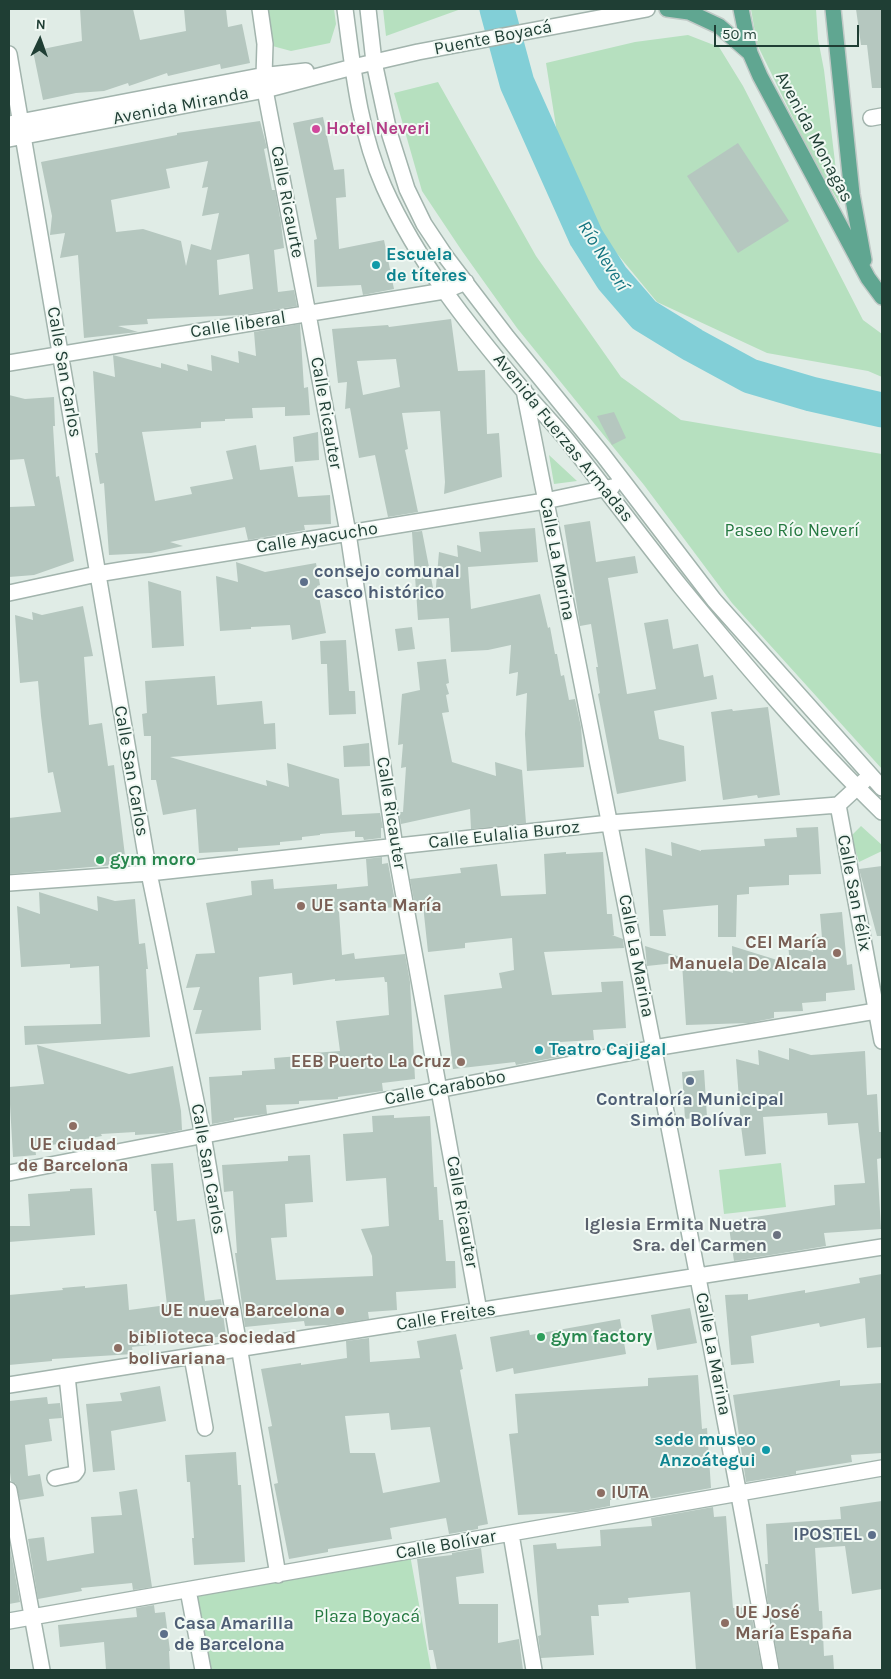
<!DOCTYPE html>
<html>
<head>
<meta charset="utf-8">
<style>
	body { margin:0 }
	#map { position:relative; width:891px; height:1679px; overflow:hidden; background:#e0ece6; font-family:Karla,sans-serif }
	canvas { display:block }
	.frame { position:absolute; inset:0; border:10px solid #1f3e34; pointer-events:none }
	.north { position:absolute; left:15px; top:15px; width:50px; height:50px; -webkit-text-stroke:4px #f1f9f4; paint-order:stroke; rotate:3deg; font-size:14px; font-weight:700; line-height:20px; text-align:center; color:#1f3e34 }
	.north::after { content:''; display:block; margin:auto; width:18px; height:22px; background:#1f3e34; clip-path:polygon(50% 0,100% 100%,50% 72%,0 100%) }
	.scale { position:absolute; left:714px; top:25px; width:145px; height:22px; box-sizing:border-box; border:2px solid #1f3e34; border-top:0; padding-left:6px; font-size:15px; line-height:18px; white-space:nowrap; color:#1f3e34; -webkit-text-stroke:4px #f1f9f4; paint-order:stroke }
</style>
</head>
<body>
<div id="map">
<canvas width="891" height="1679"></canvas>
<div class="frame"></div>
<div class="north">N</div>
<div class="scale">50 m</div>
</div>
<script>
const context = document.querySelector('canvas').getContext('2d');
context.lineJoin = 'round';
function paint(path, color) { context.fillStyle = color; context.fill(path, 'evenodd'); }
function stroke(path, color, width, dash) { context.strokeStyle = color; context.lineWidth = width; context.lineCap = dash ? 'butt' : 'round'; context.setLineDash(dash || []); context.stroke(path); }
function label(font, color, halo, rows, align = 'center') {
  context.font = font + ' Karla,sans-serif'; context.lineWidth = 4; context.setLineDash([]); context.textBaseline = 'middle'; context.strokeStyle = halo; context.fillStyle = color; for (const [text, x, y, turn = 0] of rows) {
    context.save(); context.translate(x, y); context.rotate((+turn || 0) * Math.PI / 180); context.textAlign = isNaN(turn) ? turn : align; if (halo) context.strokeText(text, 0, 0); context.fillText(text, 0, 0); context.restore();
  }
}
paint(new Path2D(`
	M264,9H334L336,24L330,43L291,51L265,44Z
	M383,9H461L386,36Z
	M751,9H816L818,39L824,70L840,204L814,161L757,44Z
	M688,35L719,47L743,86L863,320L882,334V377L868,371L767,353L657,302L605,239L557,133L546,63L635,42Z
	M438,82L536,256L621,377L681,420L882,454V769L732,603L644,485L517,328L462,251L422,191L394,93Z
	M549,455L577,481L554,484Z
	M861,826L882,845V851L859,862L851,836Z
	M781,1163L786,1207L724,1214L719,1170Z
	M410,1555L431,1670H208L194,1593Z`), '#b6e0bf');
stroke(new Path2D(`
	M497,9L517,83L586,237L612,278L644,315L693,345L750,376L811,394L882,410`), '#82cfd7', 35);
paint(new Path2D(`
	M80,9H133L140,40L186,31L184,9H226L228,27L242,24L250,63L221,69L220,64L168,76L167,73L129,86L128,83L104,91L76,93L43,100L33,51L82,41Z
	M856,9H882V88H872L867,45H861Z
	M323,117L334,170L344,169L346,197L336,198L339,249L384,240L394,289L363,295L361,285L317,287L314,240L317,239L293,123Z
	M260,121L267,148L264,149L272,190H275L281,223L284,248L274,250L278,292L294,290L297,306L242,315L147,319L148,324L118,326L138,332L84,338L78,255L60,258L65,233L50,235L52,216L41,162L177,135V133ZM208,161L202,188L208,187L202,216L219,213L211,250L191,244L186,266L181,241L143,229L116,232L111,200L170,188L166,169ZM249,254L253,289L219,295L217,260Z
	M738,143L789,221L738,253L687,176Z
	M451,319L458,371L485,370L487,434L499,433L502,477L444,494L445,482L440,411L402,413L408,449L405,450L418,512L388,517L375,455L359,458L350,408L345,409L347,382L338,383L332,329L388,325L389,327ZM396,359L400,387L363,395L357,361Z
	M300,324L304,388L308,387L310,415L285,416V407L252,408L253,418L225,419V421L201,422V428L142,432L155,501L192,494L190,487L233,479L226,451L256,445L260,470L293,466L298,497L330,495L331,524L304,525L305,530L248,540L245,527L170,542L183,546L151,553L109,555L104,483L100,484L95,453H98L93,371L115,377L113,355L161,368V363L188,371L187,364L212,371L211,355L239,363L238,351L256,356L254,332Z
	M9,395L25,399L54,397L55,426H53L56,477L59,476L74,561L34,575L9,577V507L35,506L24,459L9,460Z
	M614,412L626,438L612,445L597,416Z
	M318,432L319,460L295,462L293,437Z
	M590,521L596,562L635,556L638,573L608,578L627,694L656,689L644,623L668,619L673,649L698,644L704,677L713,675L717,699L654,711L659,739L684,746L686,781L617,794L598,694L600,693L596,667H598L591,624L580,626L564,525Z
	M535,528L538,562L468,567L471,609L540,594L548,628L550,627L555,654H557L561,676L564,675L569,700L575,699L581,727L584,767L527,771L525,734L527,693L516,696L518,672L509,674L511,645L488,650L451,652L449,618L418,620L412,532L422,531L435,598L439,552L458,557L457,545L481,552L479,532Z
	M236,562L265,572L316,563L320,585L317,586L326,633L292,640L290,625L251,627V629L220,631L216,576L238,582Z
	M148,581L181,591L184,646L152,648Z
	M83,606L93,656L84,657L89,725L102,723L108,766L114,765L126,864L9,874V818L61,812L53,772L48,773L41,716L38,681L20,683L15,615L33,620L32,612L42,615Z
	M412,627L415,649L398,651L395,629Z
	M346,640L349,691H355L356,714L329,715L327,664H321L320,641Z
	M446,659L449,683L446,684L449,694L446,695L449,712L442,713L452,762L496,776L495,762L522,770L526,823L471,829L470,809L401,824L399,812H403L406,767L401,768L403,744L398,745L402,694L420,690L417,662Z
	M215,676L217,705L262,701L264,724L275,723L276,749L170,757L267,786L266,780L289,787L287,763L339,779L342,815L380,813L383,828H381V838L364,840L363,837H355V831L320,834V835L302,837V840L280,842V845L238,848V851L199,853L196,809L163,815L156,780H151V736H144L142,714L147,713L145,681Z
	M768,707L780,795L758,798L757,795L723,800L711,712L732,709L733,711Z
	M369,743L370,766L344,767L343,746Z
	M818,827L821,874L789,875V885L749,887V894L737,895L736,937H718V905L663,910L666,936H650L645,848L672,856L671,842L701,851V850L765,846L764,839L797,837L796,828Z
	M566,852V854L603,852L607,914H612L614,935H612L623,939L624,948L544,952L552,995L602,992L601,982L623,981L626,1028L593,1030L594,1040L560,1042L563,1056L516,1065L515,1062L453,1069L444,995L502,988L499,973L514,970L512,938L465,943V948L428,952L423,905L415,906L410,879L461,873L460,868L497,864L501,896L546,894L544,854Z
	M382,857V864L388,863L396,907L339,912L342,955L354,953L355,959L405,954L410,982L415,1079L382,1083L383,1091L376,1092L338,1097V1099L299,1101V1104L266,1105L267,1114L234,1118V1120L212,1124L209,1077L242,1075V1071L275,1069L274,1058L313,1055V1053L340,1051L336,1021L389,1015L387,982H385L384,977L335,981V979L293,985L292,973L259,977L261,1030L195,1034L202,1010H193L200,987L186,988L196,954L215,953L206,903L252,895L251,881L273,879L274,889L337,884V889L368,886L366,859Z
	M882,866V936H877L859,869Z
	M39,892L98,911L97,896L115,901L135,899L139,944L145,943L148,969H146L150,1037L25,1045L24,1026L101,1024L99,966L70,968V964L21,967L17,906L40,914Z
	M842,912L847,965L852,964L855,990L826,993V1001L802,1003L803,1011L774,1012V1018L749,1023L686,1025L682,963L707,970V965L733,973L732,946L790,964L788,944L813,952L812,935L822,938L820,914Z
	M645,946L693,961L647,966Z
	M37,1045L129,1074L173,1066L181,1111L182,1130L167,1133L135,1135V1132L101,1134L102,1136L35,1148L36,1155L13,1157L9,1087L44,1084Z
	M789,1048L811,1055L865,1051L867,1095L877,1094L879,1132H882V1158L877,1159L881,1229L824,1233L826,1246L734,1261L728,1221L835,1205L834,1185L865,1183L858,1123L828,1125L827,1113L763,1117L766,1154L745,1156L741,1126L736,1059L759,1065L758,1050L789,1060Z
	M704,1070L707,1117L685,1119L682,1072Z
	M394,1115V1118L430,1116L434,1187H437L439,1220H443L446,1261H455L456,1288L396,1292L397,1310L368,1312L369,1319L329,1325L305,1326L304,1321L245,1327L235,1253H237L233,1191L224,1192L222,1165L288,1161V1156L310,1155L313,1202L285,1204L287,1237L271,1238L276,1280L373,1276L372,1256L361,1229L389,1226L386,1178L346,1181L343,1134L373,1132L372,1116Z
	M173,1163L177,1221L195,1219L205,1301L221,1299L226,1336L132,1347L133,1354L52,1359V1361L9,1365V1295L63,1290L62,1288L85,1286V1288L127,1284L129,1310L167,1305L156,1211H154L151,1164Z
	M92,1188L95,1235L9,1242V1226H30L28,1194L70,1191V1189Z
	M882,1274V1347L867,1348L865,1318L820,1327L819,1323L751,1336L754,1363L731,1365L725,1295L748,1294V1300L805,1290V1293L860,1283L859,1278Z
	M690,1308L697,1343L657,1350L651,1315Z
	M620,1319L626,1354L514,1374L513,1368L496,1372L490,1337L529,1330L530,1335Z
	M456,1334L463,1369L460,1370L488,1524L478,1526V1529L449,1534L446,1518L390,1528L392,1539L328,1549V1552L289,1559L274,1484L278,1483L268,1427L272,1426L261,1369L301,1363V1365L347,1358L346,1341L369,1338L370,1362L420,1358L417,1341ZM389,1413L391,1430L430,1427L440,1482L383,1493L375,1453H350L345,1416Z
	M698,1375L702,1429L707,1428L711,1488L649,1499V1497L610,1500V1506L578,1512L518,1515L509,1434L518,1433L515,1394L648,1386V1378Z
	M840,1380V1386L882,1383V1453L851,1455L852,1462L796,1471V1474L746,1482L733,1395Z
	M160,1386L166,1421L111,1431L115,1470L93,1472L86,1404L122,1401L120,1393Z
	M47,1397L48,1404L60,1403L62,1418L49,1419L52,1441L25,1445L28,1476L40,1474L44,1496L20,1500L16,1484L11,1481L9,1464V1401Z
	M236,1452L238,1485H241L245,1562L194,1565L192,1538H194L190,1482H187L185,1455Z
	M137,1489L152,1587L133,1590L132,1583L81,1588L82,1591L38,1599L28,1539L44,1537L47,1561L94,1553L91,1517L122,1515L119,1492Z
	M882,1501V1589L852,1594L845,1546L815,1548L819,1611H822L824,1656L833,1655L834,1670H780L767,1597L765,1564H768L766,1524L841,1519L840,1507Z
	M713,1507L714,1517L726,1516L733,1608L750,1607L762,1670H696L690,1592L628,1598L629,1603L598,1605L599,1616H591L594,1655L541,1658L538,1636L541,1635L533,1545L556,1543L557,1549L601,1546L600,1530L652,1526L651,1518Z
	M9,1542L20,1602L9,1604Z
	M481,1548L484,1573L456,1577L459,1604H498V1643L519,1639L523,1670H437L433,1650H429L417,1559L452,1555V1553Z
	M154,1605L155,1613L165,1612L170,1651H169L170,1670H106L104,1642L60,1647L58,1625L137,1617L136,1608Z`), '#b5c7bf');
const minor = new Path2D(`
	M260,9L265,44L264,76
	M345,9C353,69 359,131 384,187C418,263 470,327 523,390C537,407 552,422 566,439C605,488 642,538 681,587C745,665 810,742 882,812
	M368,9L374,62L389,132L407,189L424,224L446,257L507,337L603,455L714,600L882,788
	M9,54L149,873L203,1135L278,1575
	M265,90L308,314L348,533L395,847L479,1311
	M871,118L882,116
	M9,124L260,76L306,71
	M9,139L265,90L353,67L418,52L647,9
	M9,363L444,291L466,282
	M524,390C608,817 694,1243 771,1670
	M9,593L97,574L545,501L612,487
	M838,805L882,1041
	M9,883L149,873L610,823L838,805L864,781
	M9,1173L654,1048L882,1010
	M192,1357L205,1428
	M9,1385L882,1247
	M55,1478L74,1474L77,1470L67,1376
	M9,1490L42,1670
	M511,1534L534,1670
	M188,1590L203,1670
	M9,1621L882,1468`);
const major = new Path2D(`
	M667,9L689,12L719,26L750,53
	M741,9L750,53L760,76L868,278L882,297
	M833,9L852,194L864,260`);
stroke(minor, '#a2b4ad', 18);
stroke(major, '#c0c9c6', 18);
stroke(minor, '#fff', 15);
stroke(major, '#60a691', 15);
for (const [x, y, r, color] of [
	[316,129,5,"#d1479c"],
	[376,265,5,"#0f9aa8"],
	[304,582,5,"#5c6f8a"],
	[100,860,5,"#2e9e5b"],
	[301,906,5,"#8d6e63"],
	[837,953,5,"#8d6e63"],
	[539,1050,5,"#0f9aa8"],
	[461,1062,5,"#8d6e63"],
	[690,1081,5,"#5c6f8a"],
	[73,1126,5,"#8d6e63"],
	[777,1235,5,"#6b7280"],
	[340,1311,5,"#8d6e63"],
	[541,1337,5,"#2e9e5b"],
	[118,1348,5,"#8d6e63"],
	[766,1450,5,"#0f9aa8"],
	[601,1493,5,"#8d6e63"],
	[872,1535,5,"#5c6f8a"],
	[725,1623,5,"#8d6e63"],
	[164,1634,5,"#5c6f8a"]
]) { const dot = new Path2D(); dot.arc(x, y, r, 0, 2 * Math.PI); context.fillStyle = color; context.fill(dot); stroke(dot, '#f1f9f4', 2); }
label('18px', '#1f3e34', '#f1f9f4', [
	["Puente Boyacá",493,38,-11],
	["Avenida Miranda",181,106,-11],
	["Avenida Monagas",814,137,62],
	["Calle Ricaurte",287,202,79],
	["Calle liberal",238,325,-9],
	["Calle San Carlos",64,372,80],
	["Calle Ricauter",326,413,80],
	["Avenida Fuerzas Armadas",563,438,51],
	["Calle Ayacucho",317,538,-9],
	["Calle La Marina",557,559,79],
	["Calle San Carlos",131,771,80],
	["Calle Ricauter",391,813,81],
	["Calle Eulalia Buroz",504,835,-6],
	["Calle San Félix",854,893,79],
	["Calle La Marina",636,956,79],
	["Calle Carabobo",445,1088,-11],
	["Calle San Carlos",208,1169,80],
	["Calle Ricauter",462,1212,80],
	["Calle Freites",446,1317,-9],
	["Calle La Marina",713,1354,79],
	["Calle Bolívar",446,1545,-10]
]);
label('bold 18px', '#b23c85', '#f1f9f4', [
	["Hotel Neveri",326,129]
], 'left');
label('bold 18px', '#0d838f', '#f1f9f4', [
	["Escuela",386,255],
	["de títeres",386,276],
	["Teatro Cajigal",549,1050],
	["sede museo",756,1440,"right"],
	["Anzoátegui",756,1461,"right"]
], 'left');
label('18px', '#257941', '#f1f9f4', [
	["Paseo Río Neverí",792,531],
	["Plaza Boyacá",367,1617]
]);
label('bold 18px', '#4e5e75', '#f1f9f4', [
	["consejo comunal",314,572],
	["casco histórico",314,593],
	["Contraloría Municipal",690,1100,"center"],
	["Simón Bolívar",690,1121,"center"],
	["IPOSTEL",862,1535,"right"],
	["Casa Amarilla",174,1624],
	["de Barcelona",174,1645]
], 'left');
label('bold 18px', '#27864d', '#f1f9f4', [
	["gym moro",110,860],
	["gym factory",551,1337]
], 'left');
label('bold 18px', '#785e54', '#f1f9f4', [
	["UE santa María",311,906],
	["CEI María",827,943,"right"],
	["Manuela De Alcala",827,964,"right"],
	["EEB Puerto La Cruz",451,1062,"right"],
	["UE ciudad",73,1145,"center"],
	["de Barcelona",73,1166,"center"],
	["UE nueva Barcelona",330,1311,"right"],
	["biblioteca sociedad",128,1338],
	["bolivariana",128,1359],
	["IUTA",611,1493],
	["UE José",735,1613],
	["María España",735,1634]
], 'left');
label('bold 18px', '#5b616d', '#f1f9f4', [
	["Iglesia Ermita Nuetra",767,1225],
	["Sra. del Carmen",767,1246]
], 'right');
label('italic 19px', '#137480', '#f1f9f4', [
	["Río Neverí",603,256,58]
]);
</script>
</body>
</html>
